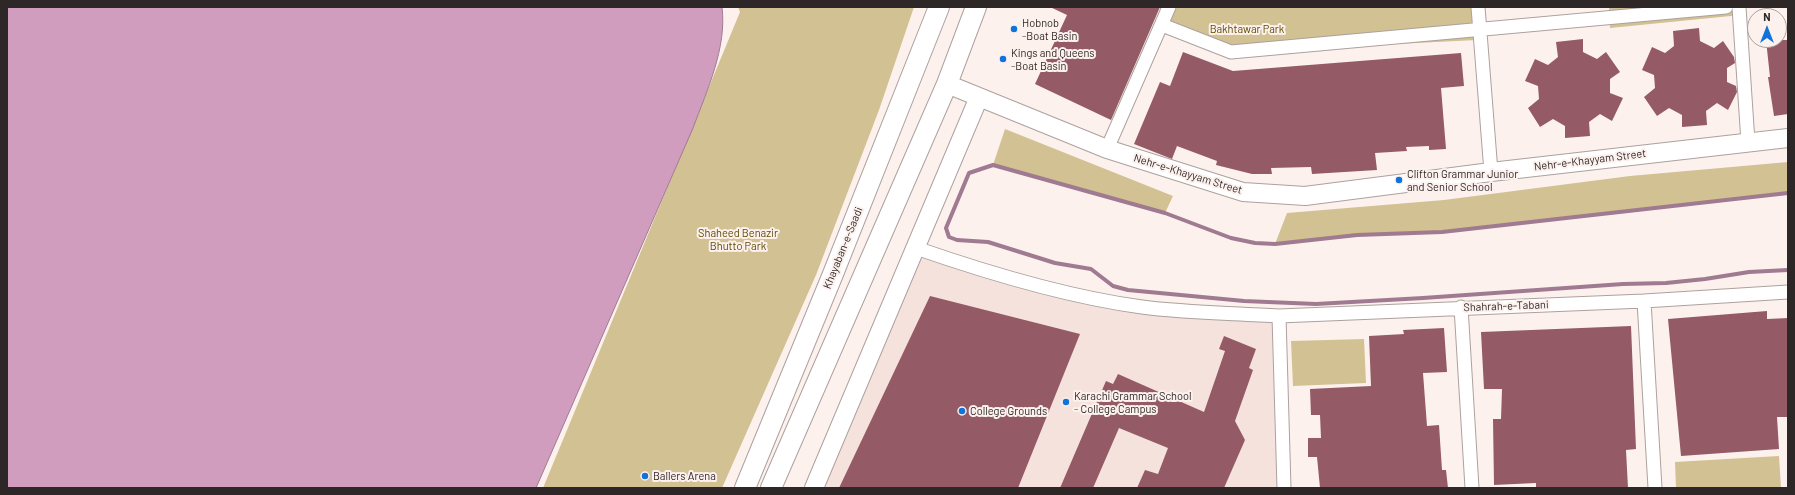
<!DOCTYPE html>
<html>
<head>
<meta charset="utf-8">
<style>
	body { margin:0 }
	#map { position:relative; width:1795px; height:495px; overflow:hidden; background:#fdf1ee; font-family:Barlow,sans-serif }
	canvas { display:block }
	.frame { position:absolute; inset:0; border:8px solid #2d2827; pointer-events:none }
	.north { position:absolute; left:1747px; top:8px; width:40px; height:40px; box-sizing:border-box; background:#fdf1ee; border:1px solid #aaa19e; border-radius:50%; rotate:0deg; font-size:11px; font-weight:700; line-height:16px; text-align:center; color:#2d2827 }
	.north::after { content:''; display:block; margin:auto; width:14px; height:18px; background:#1073dc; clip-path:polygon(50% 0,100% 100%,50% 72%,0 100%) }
</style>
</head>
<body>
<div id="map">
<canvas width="1795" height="495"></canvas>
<div class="frame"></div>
<div class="north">N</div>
</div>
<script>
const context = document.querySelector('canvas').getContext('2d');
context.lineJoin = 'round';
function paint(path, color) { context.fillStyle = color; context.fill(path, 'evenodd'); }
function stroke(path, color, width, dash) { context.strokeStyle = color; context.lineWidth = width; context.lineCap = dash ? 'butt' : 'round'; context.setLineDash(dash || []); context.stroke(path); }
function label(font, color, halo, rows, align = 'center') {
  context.font = font + ' Barlow,sans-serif'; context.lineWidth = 4; context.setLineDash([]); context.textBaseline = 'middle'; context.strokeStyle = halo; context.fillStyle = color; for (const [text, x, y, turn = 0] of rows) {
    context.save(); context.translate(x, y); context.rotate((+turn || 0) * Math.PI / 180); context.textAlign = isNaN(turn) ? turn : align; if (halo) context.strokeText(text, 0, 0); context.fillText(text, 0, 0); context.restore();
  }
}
paint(new Path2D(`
	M916,248L1110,302L1279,316L1284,488H814Z`), '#f6e2dd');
paint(new Path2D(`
	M738,7H914L879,110L816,275L722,488H543L740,12Z
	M1176,7H1475L1477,40L1231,52L1166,32Z
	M1609,7H1740L1741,15L1610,28Z
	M1005,129L1173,196L1165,213L993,165Z
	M1788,162V193L1442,232L1357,235L1275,244L1287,213L1444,200L1630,176Z
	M1364,339L1366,383L1293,386L1291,341Z
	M1779,456L1781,488H1676L1675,462Z`), '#d2c192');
const water = new Path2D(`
	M7,7H722C727,48 707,90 693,128L536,488H7Z`);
paint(water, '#d09dbf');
stroke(water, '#9f7a91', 1);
stroke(new Path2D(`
	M1788,193L1442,232L1357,235L1275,244L1255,243L1231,238L1165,213L993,165L969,173L946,228L949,237L957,240L988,242L1055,263L1091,269L1113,286L1128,290L1244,301L1316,304L1423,298L1623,284L1666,283L1705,279L1749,272L1788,270`), '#9f7a91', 4);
paint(new Path2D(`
	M1050,7H1160L1111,120L1035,84L1067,15Z
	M1699,28L1700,41L1714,48L1723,41L1734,57L1735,63L1727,68V82L1736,86L1737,92L1728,110L1717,103L1706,111L1707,125L1682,127V115L1669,108L1657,116L1644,97L1655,88L1654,75L1642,70L1652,47L1665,53L1674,46L1673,31Z
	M1583,39V52L1597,59L1606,52L1620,72L1610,79V93L1623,98L1612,121L1600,114L1589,122L1590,136L1565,138V126L1553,119L1540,127L1528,108L1539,99L1538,86L1525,81L1535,59L1548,65L1558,57L1556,42Z
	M1766,40H1788V114L1774,116L1768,77H1770Z
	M1183,52L1233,71L1461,53L1464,86L1441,88L1446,149L1429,150V146L1406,147L1407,151L1375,153L1377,170L1312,174L1311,167L1271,168L1272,174H1252L1216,165L1217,161L1177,146L1172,159L1134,144L1160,82L1170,86Z
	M930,296L1080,334L1018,488H839Z
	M1767,311V319L1788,318V417H1777L1779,449L1681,456L1668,319Z
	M1631,326L1636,449L1626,450L1628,488H1536V483L1494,485L1493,419H1501L1502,389H1484L1481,332Z
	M1444,328L1447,372L1423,373L1427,426L1439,425L1442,470H1446L1448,488H1320L1317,457H1308V438H1321L1320,415H1311L1310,389L1371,386L1369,336L1404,334L1403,330Z
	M1224,336L1256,349L1249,368L1253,370L1235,421L1245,440L1224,488H1137L1145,470L1158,474L1168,448L1119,428L1093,488H1060L1106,381L1113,384L1118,374L1204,412L1225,351L1219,349Z`), '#945a66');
const street = new Path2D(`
	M1478,7L1491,172
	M1739,7L1748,142
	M1162,25L1231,52L1726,7
	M1107,149L1169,7
	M916,248C988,273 1067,297 1142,307C1187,313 1234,313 1279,316
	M1644,301L1655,488
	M1461,307L1472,488
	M1284,488L1279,316L1644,301L1788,292`);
const secondary = new Path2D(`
	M947,84L1107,149L1243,192L1305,196L1491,172L1788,138
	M814,488L979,97`);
const primary = new Path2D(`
	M745,488L833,274L939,7
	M771,488L947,84L976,7`);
stroke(street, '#aca19e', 15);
stroke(secondary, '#aca19e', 20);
stroke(primary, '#aca19e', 22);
stroke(street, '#fff', 13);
stroke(secondary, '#fff', 18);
stroke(primary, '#fff', 20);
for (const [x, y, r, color] of [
	[1014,29,4,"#1073dc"],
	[1003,59,4,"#1073dc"],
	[1399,180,4,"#1073dc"],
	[1066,402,4,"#1073dc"],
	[962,411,4,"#1073dc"],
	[645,476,4,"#1073dc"]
]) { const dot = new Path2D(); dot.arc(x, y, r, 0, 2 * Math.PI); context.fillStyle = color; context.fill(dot); stroke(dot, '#fdf1ee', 1.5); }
label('11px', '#2d2827', '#fdf1ee', [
	["Hobnob",1022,23],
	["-Boat Basin",1022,36],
	["Kings and Queens",1011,53],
	["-Boat Basin",1011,66],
	["Clifton Grammar Junior",1407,174],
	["and Senior School",1407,187],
	["Karachi Grammar School",1074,396],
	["- College Campus",1074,409],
	["College Grounds",970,411],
	["Ballers Arena",653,476]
], 'left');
label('11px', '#5e4a00', '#fdf1ee', [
	["Bakhtawar Park",1247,29],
	["Shaheed Benazir",738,233],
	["Bhutto Park",738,246]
]);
label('11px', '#2d2827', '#fdf1ee', [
	["Nehr-e-Khayyam Street",1590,160,-7],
	["Nehr-e-Khayyam Street",1188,174,17],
	["Khayaban-e-Saadi",843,248,-68],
	["Shahrah-e-Tabani",1506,306,-2]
]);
</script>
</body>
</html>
